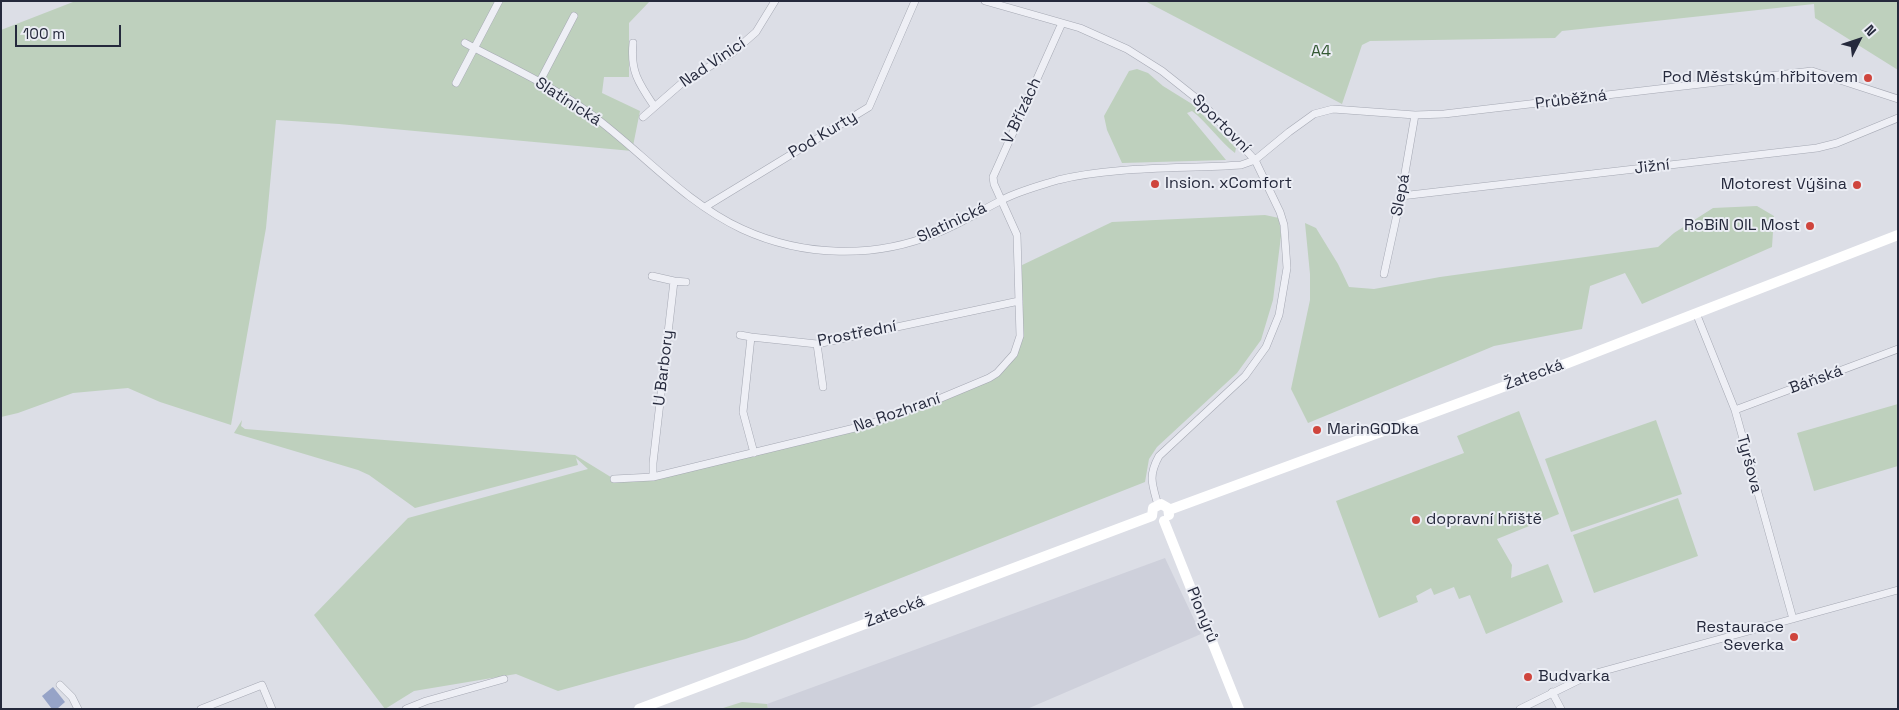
<!DOCTYPE html>
<html>
<head>
<meta charset="utf-8">
<style>
	body { margin:0 }
	#map { position:relative; width:1899px; height:710px; overflow:hidden; background:#dcdee6; font-family:"Space Grotesk",sans-serif }
	canvas { display:block }
	.frame { position:absolute; inset:0; border:2px solid #25293c; pointer-events:none }
	.north { position:absolute; left:1834px; top:15px; width:50px; height:50px; -webkit-text-stroke:4px #ebedf4; paint-order:stroke; rotate:49deg; font-size:14px; font-weight:700; line-height:20px; text-align:center; color:#25293c }
	.north::after { content:''; display:block; margin:auto; width:18px; height:22px; background:#25293c; clip-path:polygon(50% 0,100% 100%,50% 72%,0 100%) }
	.scale { position:absolute; left:15px; top:25px; width:106px; height:22px; box-sizing:border-box; border:2px solid #25293c; border-top:0; padding-left:6px; font-size:15px; line-height:18px; white-space:nowrap; color:#25293c; -webkit-text-stroke:4px #ebedf4; paint-order:stroke }
</style>
</head>
<body>
<div id="map">
<canvas width="1899" height="710"></canvas>
<div class="frame"></div>
<div class="north">N</div>
<div class="scale">100 m</div>
</div>
<script>
const context = document.querySelector('canvas').getContext('2d');
context.lineJoin = 'round';
function paint(path, color) { context.fillStyle = color; context.fill(path, 'evenodd'); }
function stroke(path, color, width, dash) { context.strokeStyle = color; context.lineWidth = width; context.lineCap = dash ? 'butt' : 'round'; context.setLineDash(dash || []); context.stroke(path); }
function label(font, color, halo, rows, align = 'center') {
  context.font = font + ' "Space Grotesk",sans-serif'; context.lineWidth = 4; context.setLineDash([]); context.textBaseline = 'middle'; context.strokeStyle = halo; context.fillStyle = color; for (const [text, x, y, turn = 0] of rows) {
    context.save(); context.translate(x, y); context.rotate((+turn || 0) * Math.PI / 180); context.textAlign = isNaN(turn) ? turn : align; if (halo) context.strokeText(text, 0, 0); context.fillText(text, 0, 0); context.restore();
  }
}
paint(new Path2D(`
	M1165,558L1201,634L1027,709H768L767,704Z`), '#ced0db');
paint(new Path2D(`
	M82,1H650L629,23V77H604L602,93L640,111L632,151L339,124L276,120L266,228L231,425L160,402L128,388L73,393L18,413L1,417V30L73,2Z
	M1145,1H1898V70L1815,18L1814,4L1562,31L1555,38L1370,41L1362,45L1342,104Z
	M1137,69L1148,73L1163,86L1192,104L1236,148L1235,153C1219,141 1208,123 1192,111L1187,113L1226,160L1122,163L1107,130L1104,116L1129,71Z
	M1757,206L1774,216L1772,247L1642,304L1625,273L1590,286L1582,329L1494,346L1308,423L1291,389L1310,300V274L1305,223L1316,228L1338,264L1349,287L1374,289L1440,277L1658,247L1674,233L1713,208Z
	M1265,215L1279,218L1281,236L1273,300L1261,340L1237,373L1157,447L1149,459L1145,482L746,639L558,691L516,674L414,691L385,709L314,615L408,518L588,469L576,458L578,465L415,508L369,475L358,470L234,433L242,420L241,426L245,429L575,455L614,479L653,477L867,425L989,378L1012,357L1020,332L1018,267L1112,222Z
	M1898,404V466L1814,491L1797,433Z
	M1519,411L1559,514L1497,539L1512,565L1511,578L1548,564L1563,602L1486,634L1470,595L1459,599L1454,587L1434,595L1431,588L1416,596L1418,602L1379,618L1336,501L1464,453L1457,436Z
	M1656,420L1682,494L1571,532L1545,459Z
	M1678,498L1698,556L1594,593L1573,535Z
	M742,702L767,704L768,709H720Z`), '#bed0bd');
paint(new Path2D(`
	M53,687L65,702L57,709H52L42,696Z`), '#96a3c7');
const street = new Path2D(`
	M985,1L1080,28L1127,49L1162,71L1201,102L1255,160L1280,212L1284,225L1287,268L1279,315L1266,347L1245,376L1159,456C1148,476 1152,484 1158,505
	M465,43C508,66 553,86 592,115C642,152 684,202 742,229C803,257 875,259 937,233C960,224 980,211 1002,200C1019,191 1039,186 1058,180C1114,166 1183,169 1241,165L1255,160L1289,132L1314,114L1333,109L1415,115L1444,114L1812,71L1898,99
	M633,43C630,71 639,84 654,106
	M456,83L499,1
	M539,83L574,16
	M643,117L682,83L732,53L756,32L775,1
	M1401,196L1817,148L1837,143L1898,118
	M705,207L869,107L915,1
	M1384,274L1401,196L1415,115
	M652,276L674,281L653,463V477
	M674,281L686,282
	M1696,313L1735,410L1793,619
	M740,335L751,337
	M817,344L823,387
	M1735,410L1898,349
	M754,453L743,412L751,337L817,344L1019,301
	M614,479L653,477L867,425L934,401L989,378L997,373L1014,354L1020,336L1017,235L994,184L993,177L1062,23
	M60,685L72,697L78,709
	M1552,692L1561,709
	M201,709L262,685L272,709
	M406,709L426,701L504,679
	M1520,709L1589,675L1898,590`);
stroke(street, '#a5a8b3', 8);
stroke(street, '#eeeff5', 7);
stroke(new Path2D(`
	M1169,510L1568,363L1898,235
	M1152,516L1153,508L1161,504L1168,508L1169,515
	M1164,521L1239,709
	M639,709L1152,516`), '#fff', 10);
for (const [x, y, r, color] of [
	[1868,78,5,"#cf453d"],
	[1155,184,5,"#cf453d"],
	[1857,185,5,"#cf453d"],
	[1810,226,5,"#cf453d"],
	[1317,430,5,"#cf453d"],
	[1416,520,5,"#cf453d"],
	[1794,637,5,"#cf453d"],
	[1528,677,5,"#cf453d"]
]) { const dot = new Path2D(); dot.arc(x, y, r, 0, 2 * Math.PI); context.fillStyle = color; context.fill(dot); stroke(dot, '#ebedf4', 2); }
label('16px', '#335833', '#ebedf4', [
	["A4",1321,52]
]);
label('16px', '#25293c', '#ebedf4', [
	["Nad Vinicí",713,63,-34],
	["Průběžná",1571,100,-7],
	["Slatinická",568,102,33],
	["V Břízách",1022,111,-65],
	["Sportovní",1221,124,45],
	["Pod Kurty",823,135,-31],
	["Jižní",1652,167,-7],
	["Slepá",1401,195,-79],
	["Slatinická",952,223,-25],
	["Prostřední",857,334,-11],
	["U Barbory",664,368,-83],
	["Žatecká",1534,375,-20],
	["Báňská",1816,380,-20],
	["Na Rozhraní",897,413,-19],
	["Tyršova",1749,464,75],
	["Žatecká",895,612,-21],
	["Pionýrů",1202,615,68]
]);
label('16px', '#25293c', '#ebedf4', [
	["Pod Městským hřbitovem",1858,78],
	["Insion. xComfort",1165,184,"left"],
	["Motorest Výšina",1847,185],
	["RoBiN OIL Most",1800,226],
	["MarinGODka",1327,430,"left"],
	["dopravní hřiště",1426,520,"left"],
	["Restaurace",1784,628],
	["Severka",1784,646],
	["Budvarka",1538,677,"left"]
], 'right');
</script>
</body>
</html>
